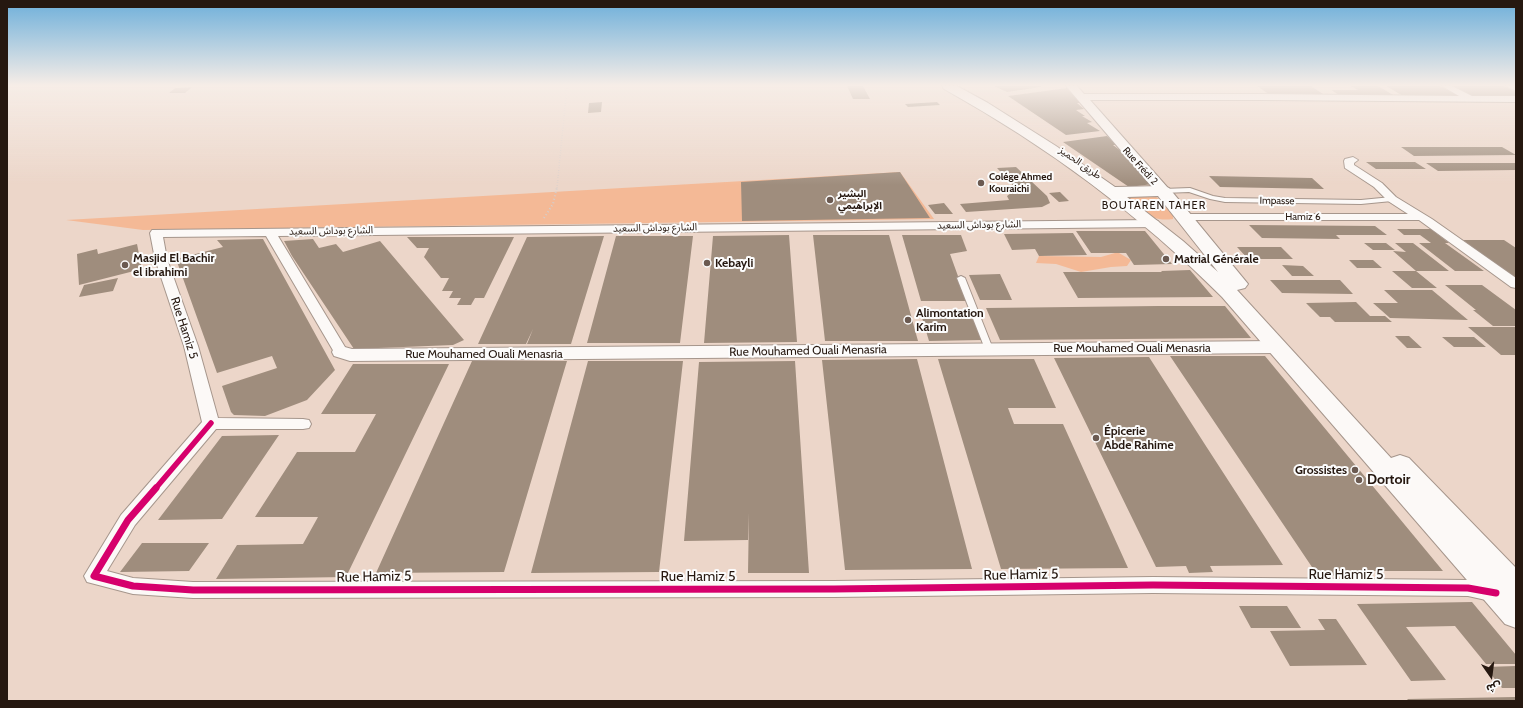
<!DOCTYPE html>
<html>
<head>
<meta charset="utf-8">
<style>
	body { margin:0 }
	#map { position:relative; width:1523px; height:708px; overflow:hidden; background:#ecd6c9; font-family:Cabin,"Noto Sans Arabic",sans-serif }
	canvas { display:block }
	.frame { position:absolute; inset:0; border:8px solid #261810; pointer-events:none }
	.north { position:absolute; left:1471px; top:656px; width:40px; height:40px; -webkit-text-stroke:3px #fcfcfc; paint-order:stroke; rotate:166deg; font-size:11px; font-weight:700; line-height:16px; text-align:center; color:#261810 }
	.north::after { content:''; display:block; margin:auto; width:14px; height:18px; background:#261810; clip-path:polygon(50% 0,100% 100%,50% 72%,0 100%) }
</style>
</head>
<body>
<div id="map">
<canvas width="1523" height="708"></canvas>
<div class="frame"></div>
<div class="north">ش</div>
</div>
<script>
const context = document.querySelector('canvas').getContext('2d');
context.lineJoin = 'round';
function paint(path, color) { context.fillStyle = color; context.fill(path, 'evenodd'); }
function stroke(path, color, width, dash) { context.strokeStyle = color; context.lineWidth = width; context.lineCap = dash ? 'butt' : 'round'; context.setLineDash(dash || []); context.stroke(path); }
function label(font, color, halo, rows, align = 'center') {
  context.font = font + ' Cabin,"Noto Sans Arabic",sans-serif'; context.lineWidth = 4; context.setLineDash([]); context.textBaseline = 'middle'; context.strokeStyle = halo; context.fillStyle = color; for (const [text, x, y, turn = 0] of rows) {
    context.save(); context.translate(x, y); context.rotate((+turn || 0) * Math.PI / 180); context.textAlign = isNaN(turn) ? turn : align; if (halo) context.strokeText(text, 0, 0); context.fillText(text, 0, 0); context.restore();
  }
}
paint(new Path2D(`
	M900,172L934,219L143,230L66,220Z
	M1129,194C1156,194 1155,194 1173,212V219C1150,222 1144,212 1127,199Z
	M1115,253H1119L1131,260L1127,266L1111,267L1081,272L1056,264L1036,263L1039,256L1101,257Z`), '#f4b996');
paint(new Path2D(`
	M847,86H863L870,99H853Z
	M994,86H1041V87L1007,92Z
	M1257,86H1311L1326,96L1270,95Z
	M1350,86H1378L1395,96L1339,95L1331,90H1358Z
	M1386,86H1440L1460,96H1403Z
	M1449,86H1504L1516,92V96H1469Z
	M192,87L185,93H169L175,88Z
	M1067,88L1082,103H1077L1084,109L1076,110L1085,116H1082L1092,122L1087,123L1100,131L1066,135L1008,96Z
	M602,102L601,112L588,113L589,103Z
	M937,102L940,105L908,107L905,104Z
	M1107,136L1118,145H1113L1133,160L1153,184L1129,187L1063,142Z
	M1401,147H1502L1516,155L1414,156Z
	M1366,162H1415L1426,169H1376Z
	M1426,163H1516V170L1438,171Z
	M1016,167L1047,196L1050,203L1042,207L966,212L960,204L1009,200L1007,196L1011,193L1019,192L997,168Z
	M900,172L930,218L742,221L741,182Z
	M1209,176L1312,178L1324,189L1220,187Z
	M1060,192L1069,201L1059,202L1049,193Z
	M944,203L953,214H935L928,205Z
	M1249,225L1375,226L1387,235H1336L1340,239L1262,238Z
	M1397,229H1431L1449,243H1445L1484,271H1455L1419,243H1431L1420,235H1404Z
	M1076,231H1145L1163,253H1091Z
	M1073,233L1087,255L1039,256L1035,249L1012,250L1004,234Z
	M789,235L797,342L704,343L713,236Z
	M813,235H889L918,341H825Z
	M902,235H961L967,251L950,254L967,301H921Z
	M604,236L571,344H527L533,329L526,344H478L527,237Z
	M616,236H693L680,343H587Z
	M407,237H514L484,298H475L471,305H457L461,298H449L453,291H442L449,278H441L424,257L429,248H417Z
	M263,239L335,370L307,400L265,416L234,415L231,412L222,386L277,368L272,356L217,373L176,259L223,247L217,240Z
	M313,239L319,248L336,244L343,252L380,241L464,340L453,345L354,349L292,256L284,241Z
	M1463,240H1504L1516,248V280Z
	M1364,243H1386L1395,250H1373Z
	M1395,243H1413L1449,271H1416L1393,251L1406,252Z
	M137,244L142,269L79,285L77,254L97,249L98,254Z
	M1237,247H1281L1293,259H1248Z
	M1126,253H1163L1172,264L1134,265Z
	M1349,260H1373L1382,268H1357Z
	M1282,265L1303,266L1314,276H1292Z
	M1190,270L1213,297L1078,298L1063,272H1162L1161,271Z
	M1392,271H1416L1437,288H1412Z
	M1000,274L1012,300H980L969,275Z
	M118,278L113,291L79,297L84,285Z
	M1270,280H1340L1353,294L1282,293Z
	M1445,285H1482L1516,310V326H1493L1473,310H1476Z
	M1384,290H1432L1468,320L1390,318L1373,303H1398Z
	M1356,302L1370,316H1385L1392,322H1335L1330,317H1320L1306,303Z
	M1158,306H1225L1251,338L1000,340L986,308Z
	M970,310L982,340L929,341L920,311Z
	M1468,327H1516V355H1501Z
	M1395,336H1409L1422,348H1407Z
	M1442,337H1474L1486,347H1454Z
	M1170,356H1265L1443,571H1354L1357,575L1318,576Z
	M1149,357L1204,443L1283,565L1210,566L1213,572L1189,573L1186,566L1156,567L1054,358Z
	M917,359L972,569L845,570L822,360Z
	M938,359H1034L1056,408H1008L1014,424H1063L1128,568L1001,569Z
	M472,361H567L504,572L376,573Z
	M588,361H683L659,572L531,573Z
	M795,361L809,573H748L749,513L748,540L684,541L699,362Z
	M353,364H449L346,577L216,579L237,545L303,544L318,517H255L297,452H355L376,414H321Z
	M279,435L222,519L158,520L222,436Z
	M142,543H209L189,571L120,572Z
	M1472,602L1516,655V664H1486L1455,626L1406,627L1446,680L1411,681L1357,604Z
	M1239,606H1287L1301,628H1251Z
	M1318,619H1336L1367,665L1290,666L1270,631L1325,630Z
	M1516,666V688H1502L1485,667Z
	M1516,697V701H1409L1407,699Z`), '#9f8d7d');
const service = new Path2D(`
	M1190,188L1213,196L1225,198L1361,200L1392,197L1395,199L1392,201L1361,204L1225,202L1210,199L1189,192L1163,193L1160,191L1163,189Z
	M961,276L965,278L993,349L992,351H986L985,349L957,278Z`);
const minor = new Path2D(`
	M1442,86H1452L1472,96H1516V102L1260,100L1256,97L1260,94L1459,96Z
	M1506,86H1516V91Z
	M1353,157L1358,160L1354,163V165L1382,183L1396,197L1432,219L1516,278V288L1511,287L1419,220H1184L1180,219L1178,217L1180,215L1184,214H1408L1388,201L1374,187L1345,168L1344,161L1345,159Z
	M1154,220L1158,221L1160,224L1158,227L278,236L348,352L346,355L341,356L336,355L334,352L266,236L163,237L167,259L198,346L218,418L303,419L309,420L311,424L309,428L303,429H216L135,525L107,571L133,578L193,582L834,581L1153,577L1468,580L1502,587L1505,593L1502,599L1495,602L1468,596L1153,593L834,597L193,598L133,594L87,582L84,576L121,515L202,422L184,346L155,259L150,233L152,230Z`);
const tertiary = new Path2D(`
	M1066,86H1077L1084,94H1260L1266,97L1260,100H1090L1168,188L1170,191L1168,194L1163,195L1158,194Z
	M1276,341L1283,343L1285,347L1283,351L1276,353L350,361L334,356L332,352L334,348L341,346L352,349Z`);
const secondary = new Path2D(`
	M942,86H957L988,103L1056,146L1115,187L1163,186L1169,188L1248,284L1245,288L1237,290L1391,458L1400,455L1409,458L1516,568V628L1505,624L1222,297C1140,215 1045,145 944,89ZM1158,196L1218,272L1183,241L1127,197Z`);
stroke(service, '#a6968c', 2);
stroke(minor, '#a6968c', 2);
stroke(tertiary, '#a6968c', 2);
stroke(secondary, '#a6968c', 2);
stroke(new Path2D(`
	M557,188L567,86`), '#d5cecb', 1.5, [0.5, 2]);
stroke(new Path2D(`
	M544,218L553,204L557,187`), '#d5cecb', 2, [1, 2.5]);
paint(service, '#fcf9f7');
paint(minor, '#fcf9f7');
paint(tertiary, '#fcf9f7');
paint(secondary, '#fcf9f7');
stroke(new Path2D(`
	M155,489L211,423`), '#d6006c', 5.5);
stroke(new Path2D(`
	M156,488L128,520L94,576L133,586L193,590L834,589L1153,585L1468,588L1496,593`), '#d6006c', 7);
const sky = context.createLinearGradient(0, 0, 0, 185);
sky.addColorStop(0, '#6dafda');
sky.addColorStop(0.46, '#f6ede7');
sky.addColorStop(1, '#f6ede700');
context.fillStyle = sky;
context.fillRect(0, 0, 1523, 185);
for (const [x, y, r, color] of [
	[981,183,4,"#6b5a51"],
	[830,200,4,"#6b5a51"],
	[1166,259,4,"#6b5a51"],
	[707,263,4,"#6b5a51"],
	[125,265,4,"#6b5a51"],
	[908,320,4,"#6b5a51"],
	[1096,438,4,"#6b5a51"],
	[1355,470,4,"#6b5a51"],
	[1359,480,4,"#6b5a51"]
]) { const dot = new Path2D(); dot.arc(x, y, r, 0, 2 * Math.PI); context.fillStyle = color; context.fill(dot); stroke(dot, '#fcfcfc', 1.5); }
label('10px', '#261810', '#fcfcfc', [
	["طريق الحميز",1080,163,35],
	["Rue Frédi 2",1140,166,48],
	["Impasse",1277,201,1],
	["Hamiz 6",1303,217],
	["الشارع بوداش السعيد",979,225,-1],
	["الشارع بوداش السعيد",655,228,-1],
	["الشارع بوداش السعيد",331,231,-1]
]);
label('bold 10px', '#261810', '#fcfcfc', [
	["Colége Ahmed",989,177],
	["Kouraichi",989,189],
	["البشير",838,194],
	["الإبراهيمي",838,206]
], 'left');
context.letterSpacing = '1px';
label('11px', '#261810', '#fcfcfc', [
	["BOUTAREN TAHER",1154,206]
]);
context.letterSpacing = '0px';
label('bold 12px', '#261810', '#fcfcfc', [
	["Masjid El Bachir",133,258],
	["el ibrahimi",133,272],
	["Matrial Générale",1174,259],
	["Kebayli",715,263],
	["Alimontation",916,313],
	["Karim",916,327],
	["Épicerie",1104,431],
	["Abde Rahime",1104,445],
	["Grossistes",1347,470,"right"]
], 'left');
label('12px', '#261810', '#fcfcfc', [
	["Rue Hamiz 5",184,328,72],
	["Rue Mouhamed Ouali Menasria",1132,348],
	["Rue Mouhamed Ouali Menasria",808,351,-1],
	["Rue Mouhamed Ouali Menasria",484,354]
]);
label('bold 14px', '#261810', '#fcfcfc', [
	["Dortoir",1367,480]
], 'left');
label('14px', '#261810', '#fcfcfc', [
	["Rue Hamiz 5",1021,575,-1],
	["Rue Hamiz 5",1346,575],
	["Rue Hamiz 5",374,577,-1],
	["Rue Hamiz 5",698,577]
]);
</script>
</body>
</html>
